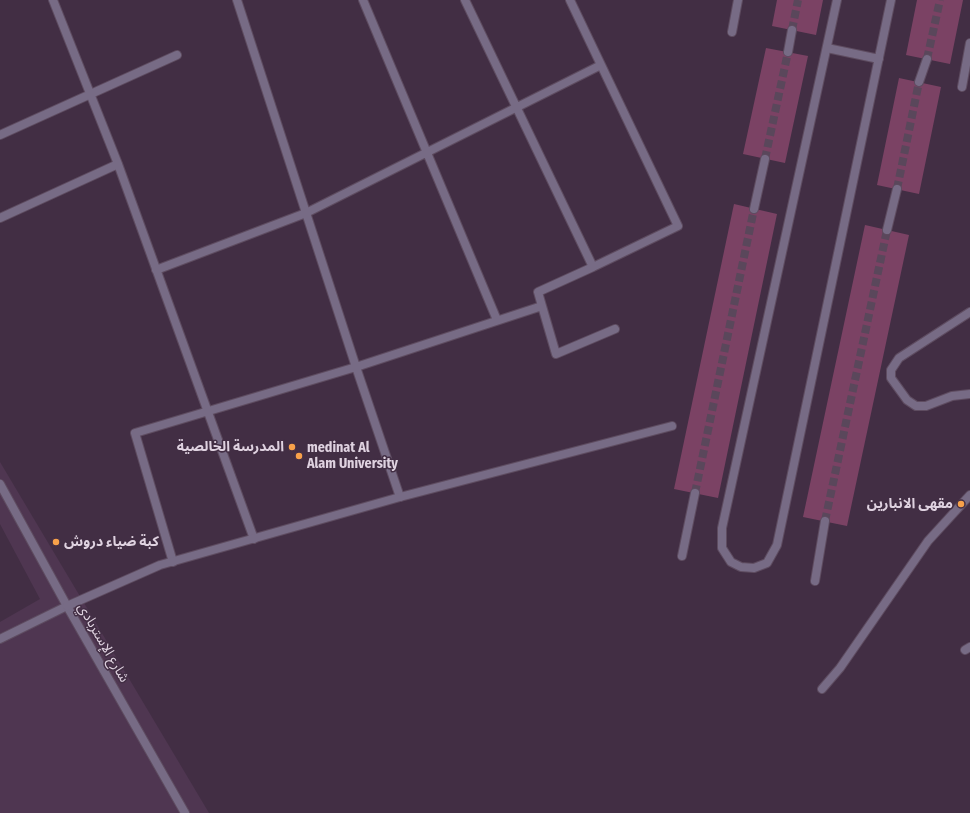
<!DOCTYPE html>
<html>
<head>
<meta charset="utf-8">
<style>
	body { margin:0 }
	canvas { display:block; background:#422e44 }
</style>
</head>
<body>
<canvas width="970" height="813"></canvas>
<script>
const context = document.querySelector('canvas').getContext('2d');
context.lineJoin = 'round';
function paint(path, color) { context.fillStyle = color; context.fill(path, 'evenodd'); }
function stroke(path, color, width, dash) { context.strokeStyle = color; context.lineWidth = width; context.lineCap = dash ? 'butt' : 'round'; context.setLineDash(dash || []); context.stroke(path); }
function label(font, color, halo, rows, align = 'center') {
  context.font = font + ' "Fira Sans Condensed","Noto Sans Arabic",sans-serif'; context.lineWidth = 3; context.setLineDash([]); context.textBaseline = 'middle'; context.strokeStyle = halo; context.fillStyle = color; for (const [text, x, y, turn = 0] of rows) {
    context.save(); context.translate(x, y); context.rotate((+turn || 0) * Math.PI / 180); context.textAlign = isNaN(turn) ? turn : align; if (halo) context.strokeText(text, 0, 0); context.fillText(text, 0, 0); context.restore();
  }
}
paint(new Path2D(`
	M0,462L209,813H0V622L40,599L0,524Z`), '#4f3651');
paint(new Path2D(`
	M777,0H823L816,35L772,26Z
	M917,0H963L950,64L906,55Z
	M766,48L808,56L785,163L743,154Z
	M899,78L941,87L919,194L877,185Z
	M734,204L777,214L718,498L674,489Z
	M865,225L909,235L847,526L803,517Z`), '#7b4264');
stroke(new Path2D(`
	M792,30L798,0
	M927,59L940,0
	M765,159L788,52
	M897,189L919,82
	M695,493L754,209
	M825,521L887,230`), '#5a475b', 8, [8, 4]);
const service = new Path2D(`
	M53,0L118,164L254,539
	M237,0L356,367L400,497
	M363,0L497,320
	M465,0L593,267
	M837,0L722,528V548L731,562L741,567L754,568L767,563L777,545L891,0
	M732,32L738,0
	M827,48L879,59
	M962,87L970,43
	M0,135L177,55
	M0,218L118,164
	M156,270L306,213L601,65
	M542,306L556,354L615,329
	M173,562L135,433L356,367L542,306L538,292L593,267L678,226L570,0
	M965,650L970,647`);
const pedestrian = new Path2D(`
	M788,52L792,30
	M919,82L927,59
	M754,209L765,159
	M887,230L897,189
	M0,484L67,606L185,813
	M682,556L695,493
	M815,581L825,521
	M0,639L67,606`);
const minor = new Path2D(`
	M970,312L899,358L891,370V378L907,400L916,406H926L952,396L970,394
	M67,606L160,565L400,497L672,426
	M822,689L840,668L928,541L970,495`);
stroke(service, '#5e4c60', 10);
stroke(pedestrian, '#5e4c60', 10);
stroke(minor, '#5e4c60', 10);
stroke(service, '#776b85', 8);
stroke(pedestrian, '#776b85', 8);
stroke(minor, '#776b85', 8);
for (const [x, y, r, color] of [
	[292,447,4,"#f8a14a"],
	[299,456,4,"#f8a14a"],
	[961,504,4,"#f8a14a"],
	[56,542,4,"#f8a14a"]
]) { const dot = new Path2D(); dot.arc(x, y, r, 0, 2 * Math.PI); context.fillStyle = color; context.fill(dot); stroke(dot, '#422e44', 1.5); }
label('bold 14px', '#dfd2e0', '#422e44', [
	["المدرسة الخالصية",284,447],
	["medinat Al",307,448,"left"],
	["Alam University",307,464,"left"],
	["مقهى الانبارين",953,504],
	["كبة ضياء دروش",64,542,"left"]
], 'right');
label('14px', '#dfd2e0', '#422e44', [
	["شارع الإستربادي",103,643,60]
]);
</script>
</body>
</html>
